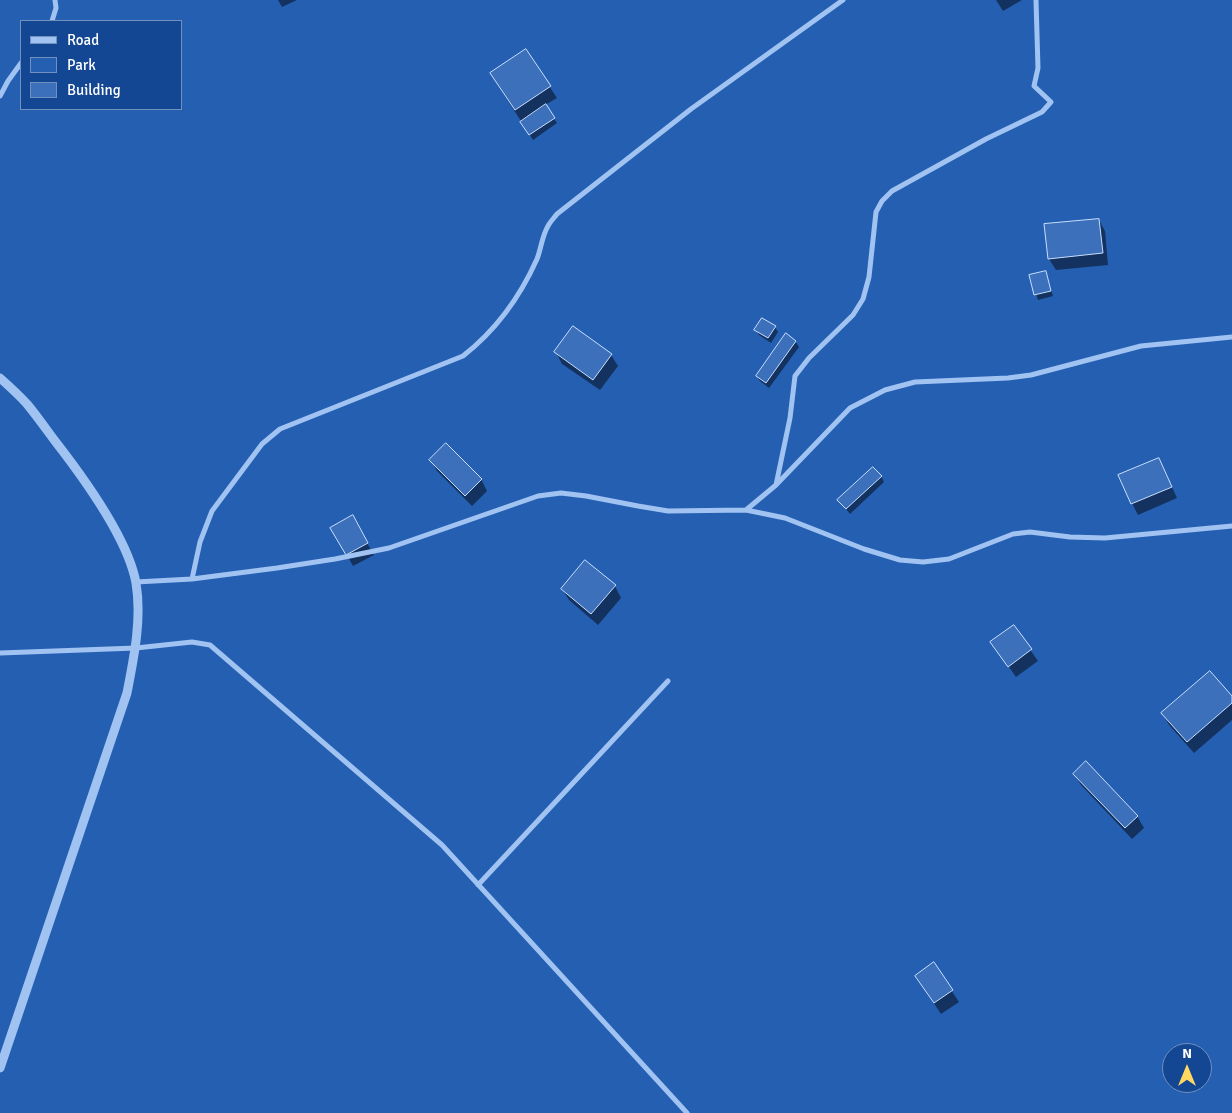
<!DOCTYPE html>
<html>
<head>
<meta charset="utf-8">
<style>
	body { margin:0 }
	#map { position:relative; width:1232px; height:1113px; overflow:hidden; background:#134693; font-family:Signika,sans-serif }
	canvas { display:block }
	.legend { position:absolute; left:20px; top:20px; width:162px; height:90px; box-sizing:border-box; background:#134693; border:1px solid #7190be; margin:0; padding:6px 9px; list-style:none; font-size:15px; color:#fff }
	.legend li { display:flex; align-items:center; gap:10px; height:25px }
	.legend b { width:25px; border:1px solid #7190be }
	.north { position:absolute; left:1162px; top:1043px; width:50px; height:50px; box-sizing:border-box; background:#134693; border:1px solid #7190be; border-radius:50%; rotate:0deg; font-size:14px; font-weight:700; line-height:20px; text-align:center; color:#fff }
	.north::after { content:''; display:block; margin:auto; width:18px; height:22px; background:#ffd862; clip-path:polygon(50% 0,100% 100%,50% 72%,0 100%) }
</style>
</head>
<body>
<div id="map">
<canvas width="1232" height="1113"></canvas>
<ul class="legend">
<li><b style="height:6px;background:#a1c3f2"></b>Road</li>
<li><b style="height:14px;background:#255fb2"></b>Park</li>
<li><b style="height:14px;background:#3c70bb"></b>Building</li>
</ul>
<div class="north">N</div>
</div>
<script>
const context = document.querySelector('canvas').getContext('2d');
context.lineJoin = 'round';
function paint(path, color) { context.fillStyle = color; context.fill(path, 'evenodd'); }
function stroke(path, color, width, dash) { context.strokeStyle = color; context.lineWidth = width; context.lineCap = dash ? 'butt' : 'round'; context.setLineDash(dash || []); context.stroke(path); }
paint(new Path2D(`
	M0,0H1232V1113H0ZM21,21H181V109H21ZM1172,1053H1202V1083H1172Z`), '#255fb2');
paint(new Path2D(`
	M278,0H297L282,7Z
	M996,0H1022L1003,11Z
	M526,51L557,98L545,105L557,123L533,140L498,85Z
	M1099,220L1105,231L1108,265L1056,270L1049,259Z
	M1045,272L1053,296L1038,300L1030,276Z
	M775,327L778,332L771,343L759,335L756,330Z
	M796,342L799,347L769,388L760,381L757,376Z
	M556,352L611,355L618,366L600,390L562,364Z
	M1159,459L1177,498L1138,515L1132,503Z
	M431,460L481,479L487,491L472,506L437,471Z
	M881,476L884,482L850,514L839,500Z
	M352,517L374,555L353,566L332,528Z
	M615,586L621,598L598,625L569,600L562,589Z
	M1014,627L1038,661L1016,677L992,643Z
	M1232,698V720L1194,753L1169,725L1163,714Z
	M1074,774L1137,816L1144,828L1132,839L1081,785Z
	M934,964L959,1002L941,1014L916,976Z`), '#0007');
const building = new Path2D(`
	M526,49L551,86L515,110L490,73Z
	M546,104L555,118L529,135L520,122Z
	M1099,219L1103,253L1048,259L1044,224Z
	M1046,271L1051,291L1034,295L1029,275Z
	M762,318L776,326L768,338L754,330Z
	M573,326L612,354L593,380L554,352Z
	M786,333L796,341L766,383L756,376Z
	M446,443L482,479L465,496L429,460Z
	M1159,458L1172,487L1131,504L1118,475Z
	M873,467L882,476L846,509L837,500Z
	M353,515L368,543L346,555L330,528Z
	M585,560L616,585L591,614L561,589Z
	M1014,625L1032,649L1008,667L990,642Z
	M1210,671L1232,696V703L1187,742L1161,713Z
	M1086,761L1138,816L1125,828L1073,774Z
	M934,962L953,990L934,1003L915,976Z`);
paint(building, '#3c70bb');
stroke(building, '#c9defd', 1);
stroke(new Path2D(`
	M52,21L56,8L55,0
	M0,96L8,81L21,63
	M776,485L790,418L795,376L809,358L853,315L863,299L869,277L876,212L882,201L892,191L986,139L1042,112L1051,102L1034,86L1038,68L1036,0
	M746,510L776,485L850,408L885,390L915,382L1008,378L1031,375L1141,346L1232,337
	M192,579L200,542L212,511L262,444L280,429L463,356C495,331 520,297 537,259C541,249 542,236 548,226C550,222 554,218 557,214L691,109L843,0
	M136,582L192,579L277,568L335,559L389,548L538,496L561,493L586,496L638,506L668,511L746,510L785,518L864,549L900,560L923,562L949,559L1013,534L1030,532L1070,537L1105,538L1232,526
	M0,653L136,648L192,642L210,645L442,845L687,1113
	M478,885L668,681`), '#a1c3f2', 5);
stroke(new Path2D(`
	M0,378C9,386 19,395 27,404C37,416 46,429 55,441C83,477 128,538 136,583C142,619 134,657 127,693L0,1068`), '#a1c3f2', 9);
</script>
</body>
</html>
